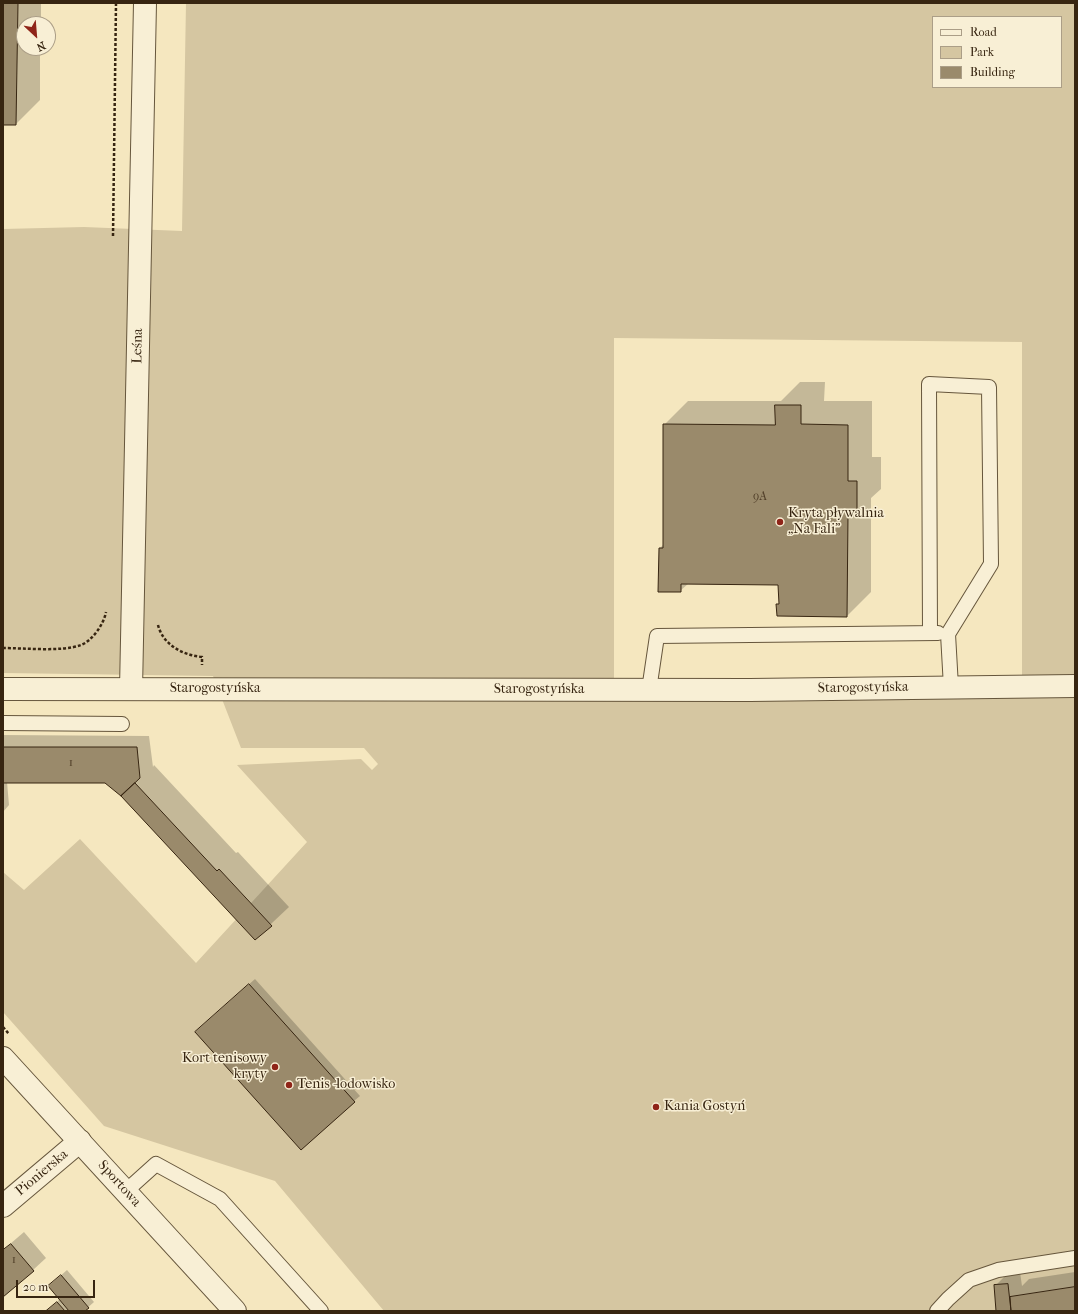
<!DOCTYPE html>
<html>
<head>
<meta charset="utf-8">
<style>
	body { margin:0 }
	#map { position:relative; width:1078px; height:1314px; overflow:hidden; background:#f5e7bf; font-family:"IM FELL French Canon",serif }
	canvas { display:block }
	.frame { position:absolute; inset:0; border:4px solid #372511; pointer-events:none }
	.legend { position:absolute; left:932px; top:16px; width:130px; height:72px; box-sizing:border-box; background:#f8efd5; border:1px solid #ab9e87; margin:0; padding:5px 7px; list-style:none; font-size:12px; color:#372511 }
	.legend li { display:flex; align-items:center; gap:8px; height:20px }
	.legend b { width:20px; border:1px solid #ab9e87 }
	.north { position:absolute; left:16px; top:16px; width:40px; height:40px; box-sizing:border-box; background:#f8efd5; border:1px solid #ab9e87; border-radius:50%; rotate:154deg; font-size:11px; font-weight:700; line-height:16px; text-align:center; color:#372511 }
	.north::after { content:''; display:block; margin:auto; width:14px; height:18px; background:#8f2418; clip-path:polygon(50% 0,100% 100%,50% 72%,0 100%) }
	.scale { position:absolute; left:16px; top:1280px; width:79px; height:18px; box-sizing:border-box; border:2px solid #372511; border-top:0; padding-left:5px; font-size:12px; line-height:14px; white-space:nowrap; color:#372511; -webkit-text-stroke:3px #f8efd5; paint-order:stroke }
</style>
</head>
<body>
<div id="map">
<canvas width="1078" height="1314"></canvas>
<div class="frame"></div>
<ul class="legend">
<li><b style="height:5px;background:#f8efd5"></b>Road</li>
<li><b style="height:11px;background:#d5c6a1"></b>Park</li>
<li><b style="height:11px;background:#9a8a6b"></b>Building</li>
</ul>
<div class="north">N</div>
<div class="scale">20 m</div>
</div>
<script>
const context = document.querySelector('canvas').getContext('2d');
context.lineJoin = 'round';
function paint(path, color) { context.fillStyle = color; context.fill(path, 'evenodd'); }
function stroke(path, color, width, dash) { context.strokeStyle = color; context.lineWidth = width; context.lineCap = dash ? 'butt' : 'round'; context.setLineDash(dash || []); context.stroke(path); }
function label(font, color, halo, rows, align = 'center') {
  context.font = font + ' "IM FELL French Canon",serif'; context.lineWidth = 3; context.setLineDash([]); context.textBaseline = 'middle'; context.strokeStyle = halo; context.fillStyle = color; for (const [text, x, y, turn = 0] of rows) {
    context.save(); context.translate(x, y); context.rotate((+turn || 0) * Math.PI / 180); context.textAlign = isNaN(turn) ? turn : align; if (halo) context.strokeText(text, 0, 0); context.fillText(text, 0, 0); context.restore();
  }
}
paint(new Path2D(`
	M186,3H1075V1311H384L275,1181L104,1126L3,1012V872L24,890L80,839L196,963L307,842L237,765L361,759L372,770L378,764L364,748H241L213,676L3,673V229L84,227L182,231ZM933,17H1061V87H933ZM614,338L1022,342V690L614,695Z`), '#d5c6a1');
paint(new Path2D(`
	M3,3H41V24H24V48H40V100L16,124H3Z
	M800,382H825L824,401H872V457H881V489L871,498V592L847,616L777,605L780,603L779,584L689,583L680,591H659L660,548L664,544V425L688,401H781Z
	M3,735L149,736L153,767L154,765L236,853L238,852L289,907L255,939L121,796L106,782H7L9,805L3,812Z
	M255,979L360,1096L354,1101L202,1026Z
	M24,1232L46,1258L33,1270L3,1296V1250Z
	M67,1270L94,1302L84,1311H47L60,1299L49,1286Z
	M1020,1272L1022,1286L1029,1279L1075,1272V1311H997L995,1286L1007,1274Z`), '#0003');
const building = new Path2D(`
	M3,3H18L16,125H3Z
	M775,405H801V424L848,425V481H857V514L848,515L847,617L777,616L776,604H779L778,585L681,584V592H658L659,548H663V424L775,425Z
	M3,747H137L140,778L121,796L105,783H3Z
	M135,783L217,871L219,869L272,926L255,940L121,796Z
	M249,984L355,1102L301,1150L195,1032Z
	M11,1244L34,1271L3,1297V1250Z
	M61,1275L89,1308L85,1311H69L48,1286Z
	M1008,1284L1011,1311H996L994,1285Z
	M1075,1287V1311H1011L1010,1297Z
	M57,1302L65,1311H46Z`);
paint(building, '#9a8a6b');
stroke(building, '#372511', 1);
const service = new Path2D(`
	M930,633L929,384L989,387L991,564L948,634L951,687
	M649,690L657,636L938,633
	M3,723L122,724
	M126,1191L156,1164L220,1199L321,1311
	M937,1311L948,1299L969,1280L998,1270L1075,1258`);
const minor = new Path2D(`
	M3,1206L80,1141`);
const tertiary = new Path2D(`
	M3,689L750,690L1075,686
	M131,689L145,3
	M3,1058L235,1311`);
stroke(service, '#66563c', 16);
stroke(minor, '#66563c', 24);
stroke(tertiary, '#66563c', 24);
stroke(new Path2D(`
	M113,236L116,3
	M158,625C163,645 183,655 202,657V665
	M3,648C24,648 62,652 81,645C92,641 104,624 106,612
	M3,1027L9,1034`), '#372511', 2.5, [3, 2]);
stroke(service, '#f8efd5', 14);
stroke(minor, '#f8efd5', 22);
stroke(tertiary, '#f8efd5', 22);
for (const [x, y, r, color] of [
	[780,522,4,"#8f2418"],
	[275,1067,4,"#8f2418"],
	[289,1085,4,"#8f2418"],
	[656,1107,4,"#8f2418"]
]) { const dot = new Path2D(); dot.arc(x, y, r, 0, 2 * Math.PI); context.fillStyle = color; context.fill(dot); stroke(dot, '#f8efd5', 1.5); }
label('12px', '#503e28', null, [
	["9A",760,497],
	["1",71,763],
	["1",14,1260]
]);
label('14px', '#372511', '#f8efd5', [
	["Leśna",138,346,-89],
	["Starogostyńska",863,688,-1],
	["Starogostyńska",215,689],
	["Starogostyńska",539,690],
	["Pionierska",42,1173,-40],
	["Sportowa",119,1184,48]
]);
label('14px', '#372511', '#f8efd5', [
	["Kryta pływalnia",788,514],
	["„Na Fali”",788,530],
	["Kort tenisowy",267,1059,"right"],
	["kryty",267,1075,"right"],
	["Tenis -lodowisko",297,1085],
	["Kania Gostyń",664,1107]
], 'left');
</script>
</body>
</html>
